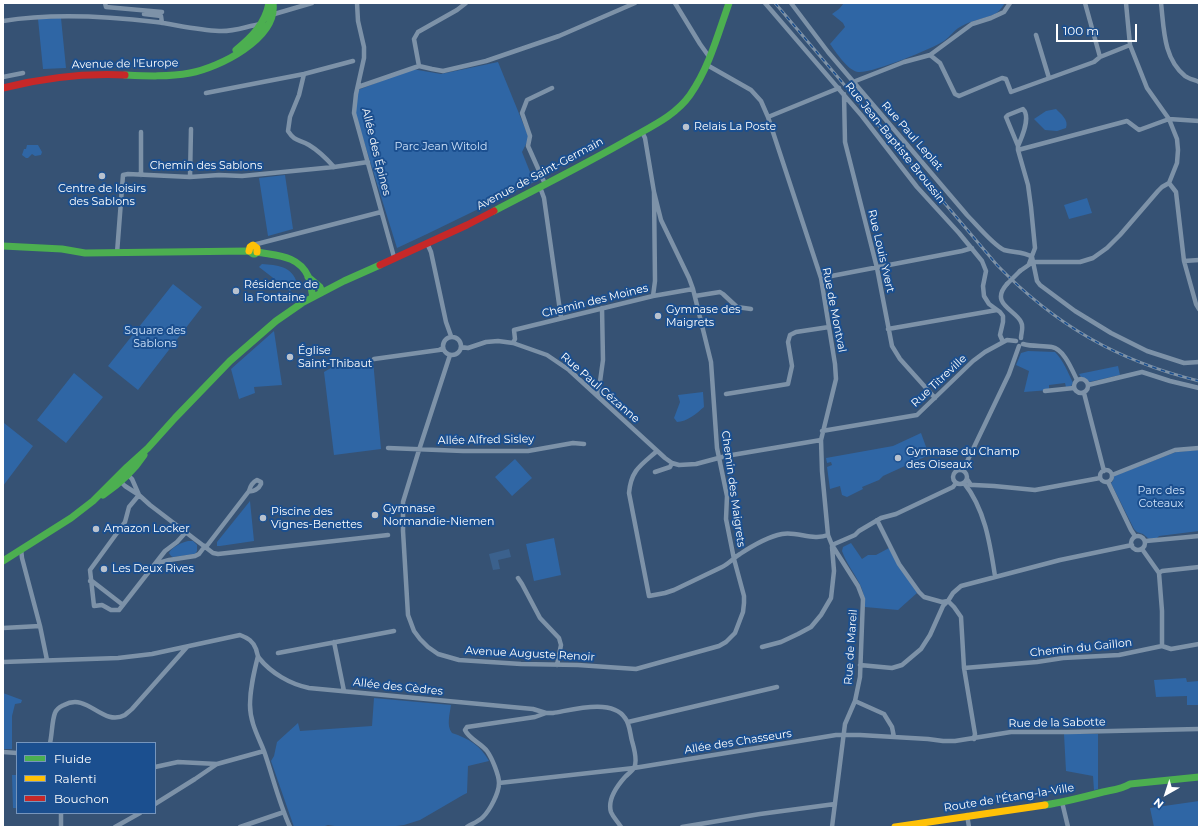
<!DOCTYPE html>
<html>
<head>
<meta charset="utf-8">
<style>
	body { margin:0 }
	#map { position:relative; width:1202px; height:830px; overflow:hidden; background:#365274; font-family:Montserrat,sans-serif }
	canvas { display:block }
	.frame { position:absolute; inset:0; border:4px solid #fff; pointer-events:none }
	.legend { position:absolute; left:16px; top:742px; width:140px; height:72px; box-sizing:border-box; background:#1b4f8f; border:1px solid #7695bc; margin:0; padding:5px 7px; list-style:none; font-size:12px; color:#fff }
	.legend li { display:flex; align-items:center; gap:8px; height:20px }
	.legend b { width:20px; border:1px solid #7695bc }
	.north { position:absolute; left:1146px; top:774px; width:40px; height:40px; -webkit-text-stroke:3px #1b4f8f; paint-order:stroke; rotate:219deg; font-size:11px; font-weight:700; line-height:16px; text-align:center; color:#fff }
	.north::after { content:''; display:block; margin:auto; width:14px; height:18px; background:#fff; clip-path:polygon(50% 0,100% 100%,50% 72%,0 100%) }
	.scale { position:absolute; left:1056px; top:24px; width:81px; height:18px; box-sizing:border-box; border:2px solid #fff; border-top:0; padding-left:5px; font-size:12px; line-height:14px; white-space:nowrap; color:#fff; -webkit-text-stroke:3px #1b4f8f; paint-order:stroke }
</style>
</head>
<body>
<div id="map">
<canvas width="1202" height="830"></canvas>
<div class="frame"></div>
<ul class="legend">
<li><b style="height:5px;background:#4caf50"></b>Fluide</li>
<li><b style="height:5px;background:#ffc107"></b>Ralenti</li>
<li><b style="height:5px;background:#c62828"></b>Bouchon</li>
</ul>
<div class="north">N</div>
<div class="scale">100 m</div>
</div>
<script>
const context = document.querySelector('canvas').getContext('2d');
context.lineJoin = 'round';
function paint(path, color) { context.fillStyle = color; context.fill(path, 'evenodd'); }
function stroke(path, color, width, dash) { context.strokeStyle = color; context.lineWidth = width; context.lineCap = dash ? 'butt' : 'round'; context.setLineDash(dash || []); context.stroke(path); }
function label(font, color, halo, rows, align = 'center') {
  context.font = font + ' Montserrat,sans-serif'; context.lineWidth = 4; context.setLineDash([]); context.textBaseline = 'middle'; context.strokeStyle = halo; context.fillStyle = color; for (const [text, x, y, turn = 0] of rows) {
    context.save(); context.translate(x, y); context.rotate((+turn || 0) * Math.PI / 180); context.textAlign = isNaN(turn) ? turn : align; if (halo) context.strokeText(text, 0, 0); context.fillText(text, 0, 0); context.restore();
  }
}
paint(new Path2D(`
	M844,3H1005C1002,7 999,12 995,14C984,19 971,20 960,27C954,30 950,37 944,41C932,49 870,74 858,72C847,70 836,52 830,44L845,27L843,23L832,14L839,9Z
	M61,18L66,68L43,69L38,19Z
	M498,62L529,138L522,152L534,182L427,234L397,248L355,113L358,90L412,69L441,74Z
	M1056,109C1061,114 1069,120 1066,128L1057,131L1045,130L1034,119L1046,111Z
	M27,145H38L42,152L41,155L35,156L32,154L28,158H26L22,155L24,149H26Z
	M285,175L293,229L268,236L259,178Z
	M1087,198L1092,213L1069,219L1064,205Z
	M262,264C277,265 292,266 297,283L290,291L259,267Z
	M173,284L202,307L138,390L108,366Z
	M274,331L282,385L254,387L255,393L239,399L231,369Z
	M1028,351L1055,352C1063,360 1068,372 1073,383L1071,386L1066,387L1065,383L1049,385V390L1024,392L1029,371L1016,365L1021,353Z
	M373,360L381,449L334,455L324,372L336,365Z
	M1118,366L1120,375L1089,382L1081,377L1079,374Z
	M74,373L103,397L66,443L37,420Z
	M703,392L704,407C697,413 687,422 677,422L674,418L680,402L678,395Z
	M4,423L33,446L3,486V424Z
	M921,433L929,455L883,476L879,480L862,487L863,489L847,497L842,495L840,486L830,489L827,467L832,465L831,462L827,463L826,458L893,446Z
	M1199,450V531L1159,536L1157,538L1149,539L1143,534L1137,532L1134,529L1111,483L1113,481L1114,476L1176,452Z
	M515,459L532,478L512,496L495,477Z
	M250,501L254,541L220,546H217V542Z
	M554,538L561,575L534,581L526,544Z
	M188,541H193L197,545V551L195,554L173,557L171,556L169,553C173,546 181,543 188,541Z
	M851,543L862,559L868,555H876L889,548L917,593L898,610L865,607C865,582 850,573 842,551L843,547Z
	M1186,678L1187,682L1199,681V705H1187V696L1156,697L1154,680Z
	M3,693L22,700L21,703L15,704L12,716V749H4V716L3,715Z
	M374,698L451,705C450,713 446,726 452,733C468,738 481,746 489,761L468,766L467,793L463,795L420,820L404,825L388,827H341L328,825L322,827H294L271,761L274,756L277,742L298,723L300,731L372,726Z
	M1064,734H1098V789L1094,790L1093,776L1066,771Z
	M12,775H17V808H13Z
	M1199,801V827H1154L1150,808Z`), '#2f66a5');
paint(new Path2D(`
	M509,549L511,557L498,560L500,569L493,570L489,554Z`), '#3b618d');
stroke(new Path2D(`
	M105,3L106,7L162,12
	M357,3L358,21L364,47V58L356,94L354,113L394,257
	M675,3L700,44L710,58
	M765,3L862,116L917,187L959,233L982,261L986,271L983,286L984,296L989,304L1000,312L1003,316V322L1000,335L1003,342
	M791,3L828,52L967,215C976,224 993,245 1004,250C1014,253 1023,251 1032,257L1037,281L1040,285L1075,311L1111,333L1147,351L1184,363L1199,362
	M1085,3L1100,57
	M1126,3L1130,45L1147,88L1169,119L1177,139L1178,150L1177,163L1169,183
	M1161,3C1164,28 1163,58 1185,76C1189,79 1195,80 1199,82
	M144,14L161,16L162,23
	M271,15L312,3
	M3,21C53,13 105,16 156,22C177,25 198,30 219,31C234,32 247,26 261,24
	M1036,35L1049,78
	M930,55L940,63L955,94L959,96L1002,78L1006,79L1011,92L1094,62L1100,57L1130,45
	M707,65L751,90L761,101L768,117L821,278L835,364L836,379L821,440L822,471L828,535L832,545L858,586L863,599L860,677L855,701L845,724L832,827
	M419,66L414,39L418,32L457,10L466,3
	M304,74L299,95L290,117L288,131C295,142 299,139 309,145C319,151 326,158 334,167
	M3,77L23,73
	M853,82L904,62L930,55L972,24L991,18L1004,12L1010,3
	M358,87L419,66L432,69L443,71L486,61L559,36L635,3
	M206,93L304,74L353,61
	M844,94L845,142L877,268L892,346L900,359L935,398
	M768,117L839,88
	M141,132V175
	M642,132L645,138L654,192L655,281L653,296
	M1018,146C1022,137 1031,117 1023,109L1008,115L1006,117L1018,146V150L1028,185L1031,207L1035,248L1029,264
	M1018,150L1127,121L1139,130L1169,119L1199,121
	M190,177L191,129
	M1169,183L1176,192L1184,261L1196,304L1199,309
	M545,184L528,146L530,136L522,113L527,100L552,88
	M540,187L544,198L561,318
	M427,243L431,252L446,322L451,336
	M253,245L381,212
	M117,253L123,175L128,174L190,177L219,175L242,176L334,167L368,162
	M1184,261L1199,260
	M1020,271L1033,262H1080L1093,258L1107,248L1120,235L1158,191L1162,187L1169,183
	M821,278L962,251L972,248
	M1007,284C989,304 1016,310 1021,322C1024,327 1021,333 1021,338
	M695,296L720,292L723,294L737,307L751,309
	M888,329L997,310
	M443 346a9 9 0 1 1 18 0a9 9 0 1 1-18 0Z
	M513,343L515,339L514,330L653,296L693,289
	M1023,344C1033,347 1043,345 1052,347C1064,349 1072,370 1077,380
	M461,347L468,348L486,342L498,341L513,343L547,355L569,370L665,458L672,463L679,465L696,464L726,456L821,440
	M450,355L419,450L403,502V531L408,615L414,631L420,639L428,647L438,654L459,660L521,664L578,665L636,669L719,646L726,642L735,633L743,612L744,603V596L734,559L726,519L727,496L717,448L711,362L693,289L689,278L661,220L654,192
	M374,359L439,350L443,348
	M1074 386a7 7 0 1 1 14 0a7 7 0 1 1-14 0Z
	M1088,385L1142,372L1170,381L1199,388
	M1045,391L1074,388
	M1084,393L1104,471
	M726,394L788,384L792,366L788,342L790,335L796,332L829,327
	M598,396L603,360L602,308
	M822,431L917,415L973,361L985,352L1007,340L1016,341
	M388,448L463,451H528L573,443L584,444
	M657,451C641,465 631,470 629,493L649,596L665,593L674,590L722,567C729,564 733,558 740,554C752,546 767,537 782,534C797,531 813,541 828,535
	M953 477a7 7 0 1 1 14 0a7 7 0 1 1-14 0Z
	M963,470L1009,374L1019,346
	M1100 476a6 6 0 1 1 12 0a6 6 0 1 1-12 0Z
	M655,472L670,467L672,463
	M127,474L132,479L139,495
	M1112,475L1175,450L1199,448
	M967,479L971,485H974L994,486L1035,490L1100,478
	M120,481L125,486L139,495L150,505L213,553L218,554L388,535
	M1108,482L1131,530L1135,536
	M964,483C985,509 990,544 995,576
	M139,495L129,507L125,522L90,570L94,606L102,605L111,610H119L165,551L177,542L186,532
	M877,520L899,564L919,592L924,597L942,602L948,601
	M1131 543a7 7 0 1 1 14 0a7 7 0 1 1-14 0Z
	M1146,541L1199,536
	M832,545L855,535L859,531L881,518L896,514L953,487L956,483
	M206,547L249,491C250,487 253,482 257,480L261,482V484C259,489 253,492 249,491
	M21,549L22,558L40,626L47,660
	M1142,549L1159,573L1162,611V646
	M155,564L169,560L195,556L199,554L205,546
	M1159,573L1162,571L1199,567
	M518,578L522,584L540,618L559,638L561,645L557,665
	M90,581H92L123,605
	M948,601L954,607L961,617L964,668L975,734L974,739
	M3,628L40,626
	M334,642L344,691
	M762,647L781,642L798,634L811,627L821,615L831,598L834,571L832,547
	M278,653L394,631
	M258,656C254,672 250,688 250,705C250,722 258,736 264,751C273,777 279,803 290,827
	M3,662L118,658L152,654L240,635C248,638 253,641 256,649C257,652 257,655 259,658C271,673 290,684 309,688L533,709L546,713
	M860,665L892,668L902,665L921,649L930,635L943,606L948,601L953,593L961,586L1060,560L1132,545
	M964,668L1037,662L1063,658L1119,655L1162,646L1171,649L1199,644
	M855,701L884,714L892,727L894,737
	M628,722L777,687
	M50,743C52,735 52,720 55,713C57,708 60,707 64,705C88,692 102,727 125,715C127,713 130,711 132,709L187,647
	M3,752L17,753
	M155,767L178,762L217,764
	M499,783L634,768L836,735H860L928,739L943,741H955L1011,732H1068L1199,729
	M1062,802L1068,827
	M155,804L195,779L217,764L264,751
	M967,815L969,827
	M61,827V813
	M115,827L140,813
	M240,827L284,812
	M467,827C472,824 479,821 483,817C490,810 499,793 499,783C499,775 492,758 487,751C481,743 469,739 465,730L467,727L535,717L546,713H553C572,710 612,698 625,718C630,724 630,734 632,741C634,748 638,761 634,768C632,771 628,774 625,777C617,786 607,799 611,812C613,817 618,822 621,827
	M682,827L760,814L835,804`), '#7d92a8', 4.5);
stroke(new Path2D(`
	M236,50C252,37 265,24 269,3
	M125,75C147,76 168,77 190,73C218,68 278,39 273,3
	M494,211C540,187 586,164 631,138C652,126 676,115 690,95C709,68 718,34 729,3
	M3,246L62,249L85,253L249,251L253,254H255L257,252C277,256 298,255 308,276C311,282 311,290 313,297
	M308,277L320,287L322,292
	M103,495C119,484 133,472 144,455
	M3,561L71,518L93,501L127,467L148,448L175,418L230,361L276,321L302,303L344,281L380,265
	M1045,805C1065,802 1084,797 1103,792C1112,790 1122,789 1130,784L1199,777`), '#4caf50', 7);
stroke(new Path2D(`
	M249,251L250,247L253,245L257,248V252
	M895,827L1045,805`), '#ffc107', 7);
stroke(new Path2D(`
	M3,88C43,78 83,73 125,75
	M380,265L467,225L494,211`), '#c62828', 7);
const rail = new Path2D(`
	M775,3L997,265C1055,325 1118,361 1199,381`);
stroke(rail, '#7e92a7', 3);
stroke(rail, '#1b4f8f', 1.5, [4.5]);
stroke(new Path2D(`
	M1007,284L1020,271`), '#7d92a8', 4.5);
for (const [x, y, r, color] of [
	[686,127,4,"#b9c2ce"],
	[102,176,4,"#b9c2ce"],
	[236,291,4,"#b9c2ce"],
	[658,316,4,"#b9c2ce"],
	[290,357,4,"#b9c2ce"],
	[898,458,4,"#b9c2ce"],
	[375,515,4,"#b9c2ce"],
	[263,518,4,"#b9c2ce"],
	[96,529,4,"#b9c2ce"],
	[104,569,4,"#b9c2ce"]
]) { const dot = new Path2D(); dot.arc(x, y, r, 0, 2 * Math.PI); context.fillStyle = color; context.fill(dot); stroke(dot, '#1b4f8f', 1.5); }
label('11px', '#fff', '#1b4f8f', [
	["Avenue de l'Europe",125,64,-1],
	["Rue Paul Leplat",912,136,49],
	["Rue Jean-Baptiste Broussin",895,143,51],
	["Allée des Épines",376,152,76],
	["Chemin des Sablons",206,166],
	["Avenue de Saint-Germain",540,174,-28],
	["Rue Louis Yvert",881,251,77],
	["Chemin des Moines",595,301,-14],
	["Rue de Montval",834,310,79],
	["Rue Titreville",939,381,-43],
	["Rue Paul Cézanne",600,388,41],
	["Allée Alfred Sisley",486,440,-1],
	["Chemin des Maigrets",733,489,82],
	["Rue de Mareil",851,647,-86],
	["Chemin du Gaillon",1081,648,-6],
	["Avenue Auguste Renoir",530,654,3],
	["Allée des Cèdres",398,687,6],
	["Rue de la Sabotte",1057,723,-1],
	["Allée des Chasseurs",738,742,-9],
	["Route de l'Étang-la-Ville",1009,798,-9]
]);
label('11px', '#fff', '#1b4f8f', [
	["Relais La Poste",694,127],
	["Centre de loisirs",102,189,"center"],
	["des Sablons",102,202,"center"],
	["Résidence de",244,285],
	["la Fontaine",244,298],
	["Gymnase des",666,310],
	["Maigrets",666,323],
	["Église",298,351],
	["Saint-Thibaut",298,364],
	["Gymnase du Champ",906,452],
	["des Oiseaux",906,465],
	["Gymnase",383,509],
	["Normandie-Niemen",383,522],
	["Piscine des",271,512],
	["Vignes-Benettes",271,525],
	["Amazon Locker",104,529],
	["Les Deux Rives",112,569]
], 'left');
label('11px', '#cfe3fa', '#1b4f8f', [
	["Parc Jean Witold",441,147],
	["Square des",155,331],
	["Sablons",155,344],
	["Parc des",1161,491],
	["Coteaux",1161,504]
]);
</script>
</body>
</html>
